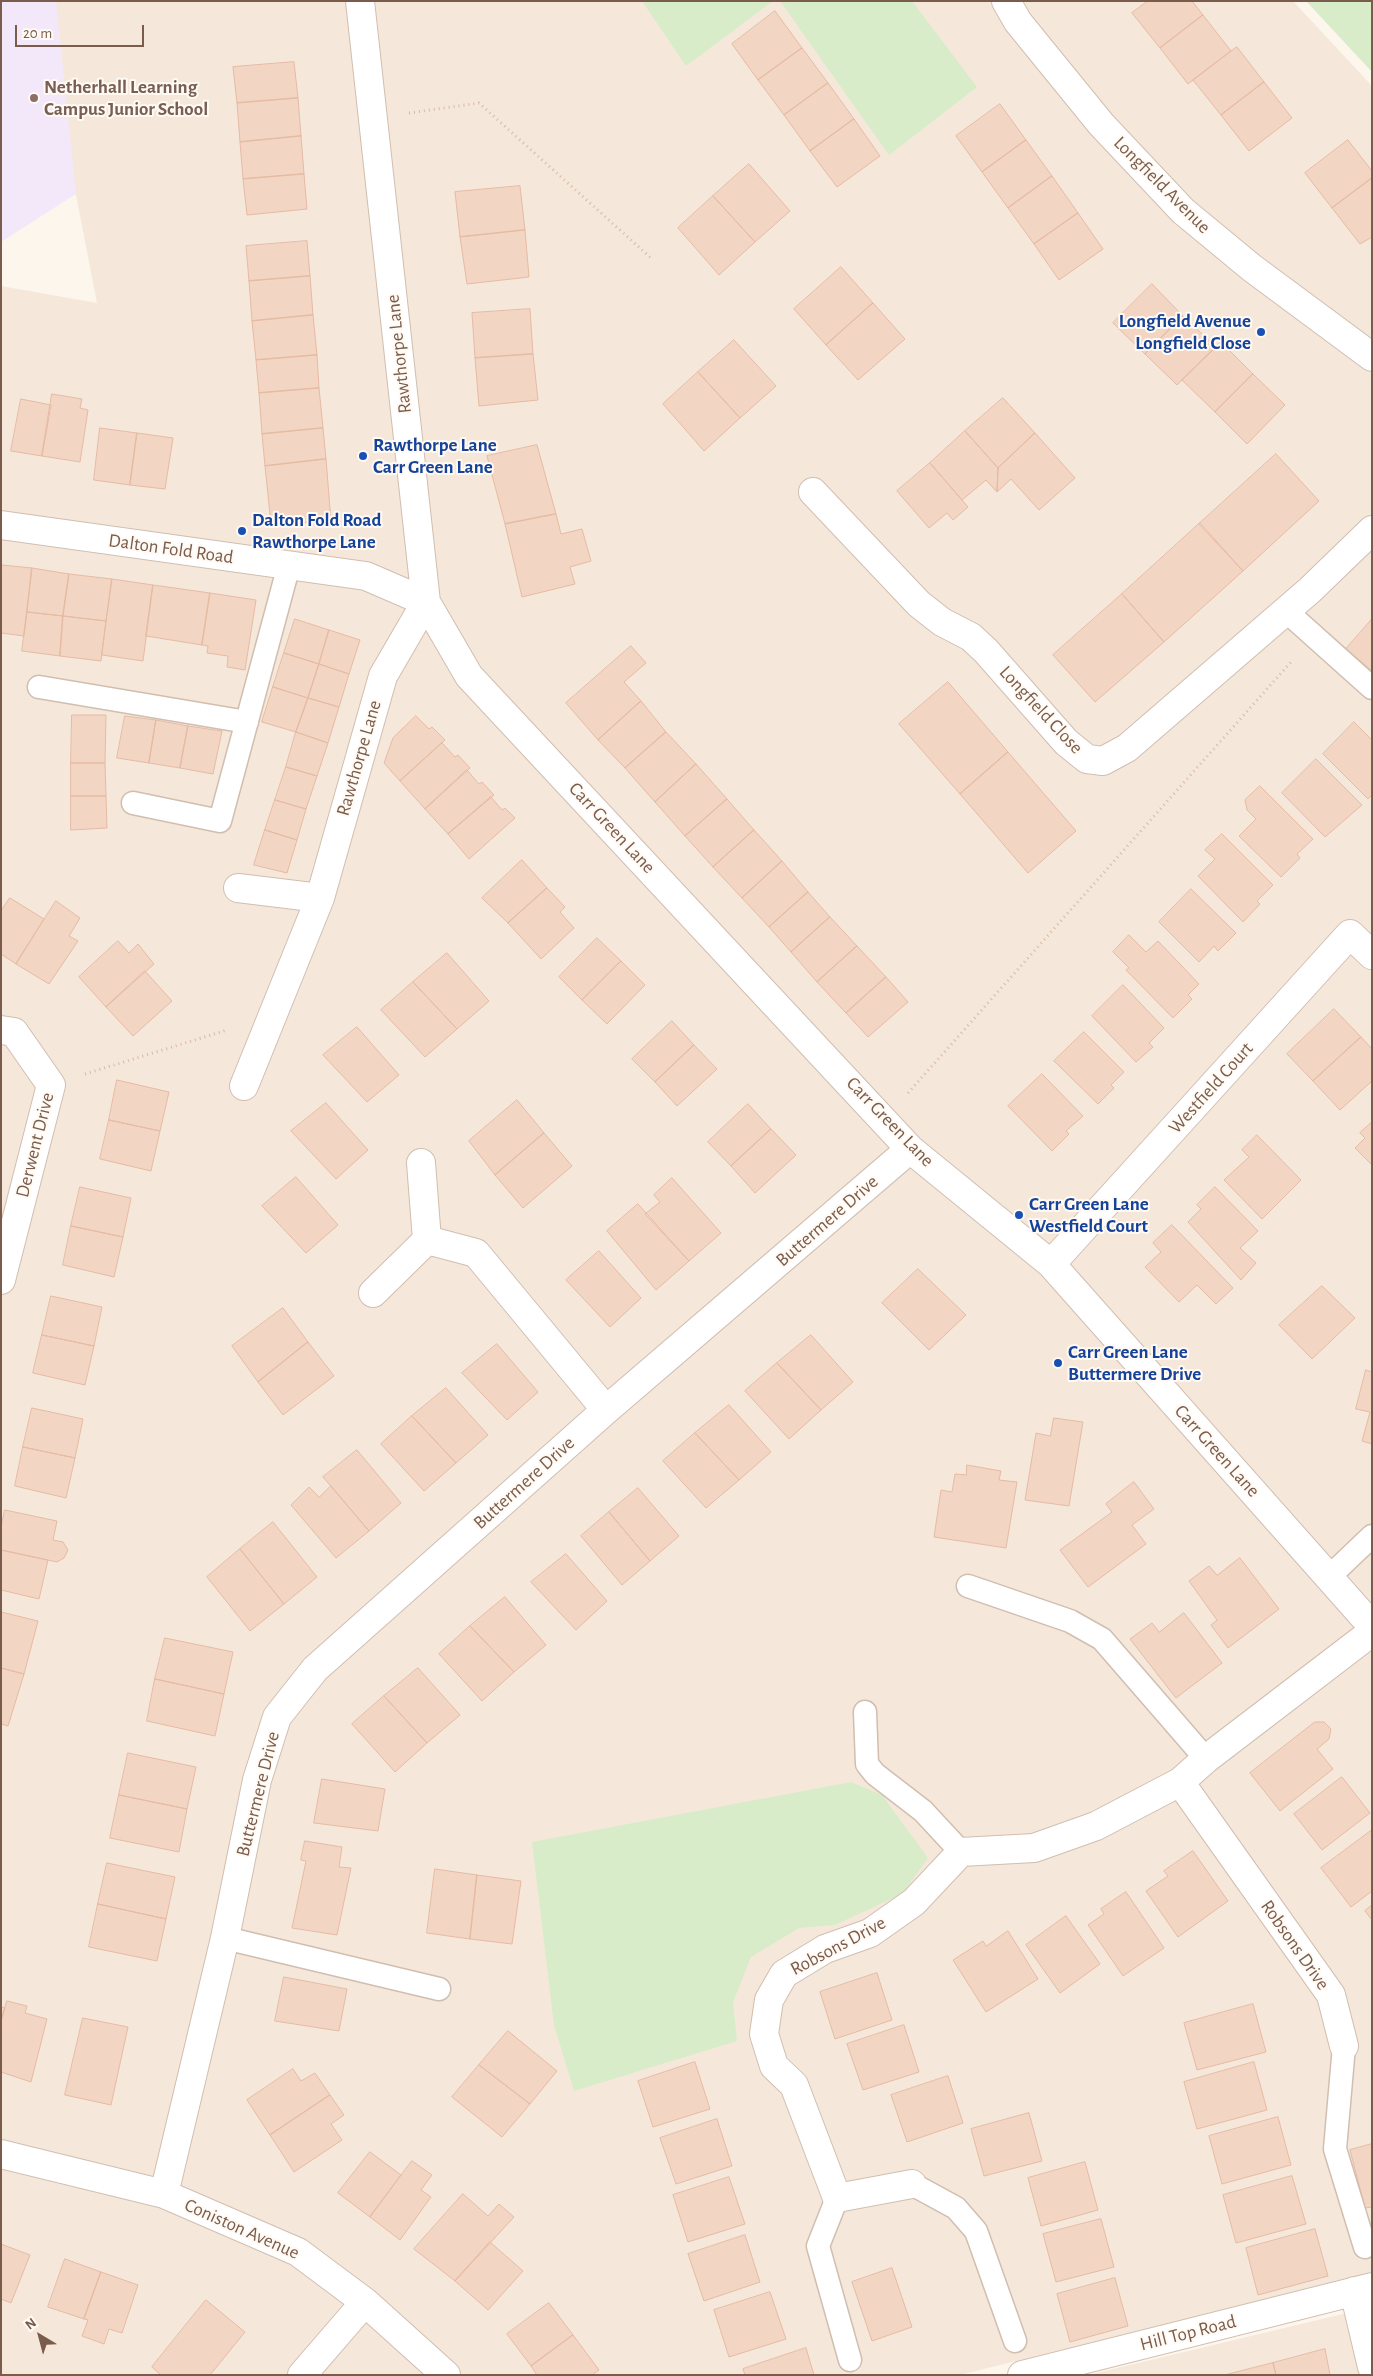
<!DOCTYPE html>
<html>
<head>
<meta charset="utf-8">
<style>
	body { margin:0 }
	#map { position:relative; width:1373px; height:2376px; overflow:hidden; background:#fdf6ec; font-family:"Alegreya Sans",sans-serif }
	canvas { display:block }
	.frame { position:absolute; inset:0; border:2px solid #7a5c4d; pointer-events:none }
	.north { position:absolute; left:15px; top:2311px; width:50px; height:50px; -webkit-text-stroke:4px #fffaf3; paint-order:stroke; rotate:323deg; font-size:14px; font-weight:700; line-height:20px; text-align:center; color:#7a5c4d }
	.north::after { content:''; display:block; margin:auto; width:18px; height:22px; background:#7a5c4d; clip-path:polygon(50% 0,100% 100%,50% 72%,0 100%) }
	.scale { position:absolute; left:15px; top:25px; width:129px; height:22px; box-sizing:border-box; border:2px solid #7a5c4d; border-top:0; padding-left:6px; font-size:15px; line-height:18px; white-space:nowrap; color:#7a5c4d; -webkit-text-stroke:4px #fffaf3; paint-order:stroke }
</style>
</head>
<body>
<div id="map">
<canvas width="1373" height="2376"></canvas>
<div class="frame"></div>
<div class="north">N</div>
<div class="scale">20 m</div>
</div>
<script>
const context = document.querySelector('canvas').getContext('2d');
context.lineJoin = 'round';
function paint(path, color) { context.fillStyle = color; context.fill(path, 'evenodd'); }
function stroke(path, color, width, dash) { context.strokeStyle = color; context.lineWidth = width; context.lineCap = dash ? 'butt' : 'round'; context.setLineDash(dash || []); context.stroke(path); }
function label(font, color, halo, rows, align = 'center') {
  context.font = font + ' "Alegreya Sans",sans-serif'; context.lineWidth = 4; context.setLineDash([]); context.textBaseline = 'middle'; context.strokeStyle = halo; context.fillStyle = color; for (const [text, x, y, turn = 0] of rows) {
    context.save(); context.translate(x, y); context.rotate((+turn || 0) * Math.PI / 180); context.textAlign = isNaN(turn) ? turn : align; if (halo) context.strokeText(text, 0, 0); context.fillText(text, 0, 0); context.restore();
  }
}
paint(new Path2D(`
	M42,1H1293L1372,86V2272L960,2375H1V286L97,303L42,21Z
	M1372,2307V2375H1088Z`), '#f5e8da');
paint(new Path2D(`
	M1,1H56L76,194L1,242Z`), '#f3e8fa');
paint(new Path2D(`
	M642,1H773L686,66Z
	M780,1H912L977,87L889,155Z
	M1306,1H1372V72Z
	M851,1782L882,1795L928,1858L902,1894L835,1925L799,1928L751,1957L733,2002L737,2041L574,2091L554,2025L532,1842Z`), '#d8ecc9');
const building = new Path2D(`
	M1148,1H1192L1203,15L1160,48L1132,13Z
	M775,11L802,48L758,80L732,44Z
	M1203,15L1231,51L1188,84L1160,48Z
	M1237,47L1264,82L1221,115L1193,80Z
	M802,48L828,83L784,115L758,80Z
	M294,62L298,98L237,103L233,67Z
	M1264,82L1292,118L1249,151L1221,115Z
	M828,83L854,119L810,151L784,115Z
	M298,98L301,136L240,142L237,103Z
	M1000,104L1026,140L982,172L956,136Z
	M854,119L880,156L837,187L810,151Z
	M301,136L304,174L243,179L240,142Z
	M1026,140L1052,176L1008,208L982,172Z
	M1348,140L1372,171V178L1332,208L1305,173Z
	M749,164L790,211L755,242L713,196Z
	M304,174L307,209L247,215L243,179Z
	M1052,176L1078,213L1034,244L1008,208Z
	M1372,178V237L1360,244L1332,208Z
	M520,186L525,230L460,237L455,192Z
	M713,196L755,242L719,275L678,228Z
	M1078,213L1103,249L1059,280L1034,244Z
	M525,230L529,277L467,284L460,237Z
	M307,241L310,276L249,281L246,246Z
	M841,267L873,303L826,345L794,309Z
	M310,276L313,315L252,321L249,281Z
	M1152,284L1183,316L1145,354L1113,323Z
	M873,303L905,339L858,380L826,345Z
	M530,309L533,354L475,358L472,313Z
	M313,315L317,355L256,360L252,321Z
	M1183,316L1216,347L1177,385L1145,354Z
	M734,340L776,386L740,418L698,372Z
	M1221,342L1253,374L1215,412L1182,380Z
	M533,354L538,400L479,406L475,358Z
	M317,355L319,388L259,393L256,360Z
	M698,372L740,418L704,451L663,404Z
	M1253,374L1285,405L1247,444L1215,412Z
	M319,388L323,428L262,434L259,393Z
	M52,394L82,399L80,408L88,410L80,462L42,456Z
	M1003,398L1035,433L998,468L965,431Z
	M21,399L51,405L42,456L11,451Z
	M100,428L137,433L130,485L94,480Z
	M323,428L326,459L265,466L262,434Z
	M965,431L998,468L997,492L986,480L962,500L930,463Z
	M137,433L173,438L165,489L130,485Z
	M1035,433L1075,478L1039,510L1011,479L997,492L998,468Z
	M537,445L556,514L505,524L487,456Z
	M1276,454L1319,501L1243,571L1199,524Z
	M326,459L331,521L271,524L265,466Z
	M930,463L968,507L953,520L947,513L929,528L897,491Z
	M556,514L561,534L582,529L591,561L570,567L575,584L522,597L505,524Z
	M1200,523L1243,571L1164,642L1122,594Z
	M2,565L32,568L24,636L1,633Z
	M32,568L69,574L63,616L27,612Z
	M69,574L112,579L106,621L63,616Z
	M112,579L153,585L143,661L102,655Z
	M153,585L210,593L202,645L146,636Z
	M210,593L256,600L245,670L227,667L228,656L207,653L208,646L202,645Z
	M1122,594L1164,642L1095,702L1053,655Z
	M27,612L63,616L60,656L22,651Z
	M63,616L106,621L101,661L60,656Z
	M295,619L329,630L319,664L284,653Z
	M1372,619V671L1346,649Z
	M329,630L360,640L349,674L319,664Z
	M631,646L646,663L624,682L641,701L598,740L566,703Z
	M284,653L319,664L308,698L273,687Z
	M319,664L349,674L339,707L308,698Z
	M948,682L1008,752L960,794L899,724Z
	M273,687L308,698L296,732L262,722Z
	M308,698L339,707L328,743L296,732Z
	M641,701L666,732L625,768L598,740Z
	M72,715H106L105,763H71Z
	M125,716L156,720L149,763L117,758Z
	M416,716L429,729L432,727L445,740L400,781L384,763L393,738Z
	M156,720L188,726L180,768L149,763Z
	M1354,722L1372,740V795L1368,799L1323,754Z
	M188,726L222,731L213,774L180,768Z
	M296,732L328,743L317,776L286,767Z
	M666,732L696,764L655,802L625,768Z
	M442,743L455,757L458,755L470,768L425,809L400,781Z
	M1008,752L1076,831L1028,873L960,794Z
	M1316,759L1362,805L1325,837L1282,793Z
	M71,763H105L106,796H71Z
	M696,764L727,799L685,836L655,802Z
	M286,767L317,776L306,809L275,800Z
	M467,770L479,784L482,782L494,795L448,834L425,809Z
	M1260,786L1313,839L1297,854L1300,858L1281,877L1239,836L1256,819L1247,810L1245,800Z
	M71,796H106L107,828L71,830Z
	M491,797L502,810L505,808L515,818L469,859L448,834Z
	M727,799L754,830L713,867L685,836Z
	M275,800L306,809L297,840L265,830Z
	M265,830L297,840L287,873L254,865Z
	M754,830L782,861L742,898L713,867Z
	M1222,834L1273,885L1257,901L1260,904L1243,922L1198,876L1215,859L1205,850Z
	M522,860L547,888L508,923L482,898Z
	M782,861L808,892L769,927L742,898Z
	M547,888L565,907L560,912L574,928L541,959L508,923Z
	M1191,889L1236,933L1218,951L1214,946L1199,962L1159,922Z
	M808,892L830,917L791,952L769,927Z
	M10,898L44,919L16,964L1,954V911Z
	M56,901L80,918L69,936L78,941L49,984L16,964Z
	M830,917L857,946L817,982L791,952Z
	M1129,935L1146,952L1158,941L1199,984L1188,995L1192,999L1173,1018L1126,970L1129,968L1113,952Z
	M597,938L621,961L582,1000L559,977Z
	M118,941L129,953L138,944L154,964L106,1007L79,977Z
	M857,946L886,977L846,1013L817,982Z
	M447,953L489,1001L457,1029L413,982Z
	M621,961L645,985L607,1024L582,1000Z
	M145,971L172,1001L133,1036L106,1007Z
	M886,977L908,1002L868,1037L846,1013Z
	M413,982L457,1029L425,1057L381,1010Z
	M1123,985L1164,1028L1149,1043L1153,1047L1136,1062L1092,1016Z
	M1334,1009L1361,1037L1313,1081L1287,1054Z
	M672,1021L694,1045L655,1082L632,1059Z
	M357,1027L399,1075L367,1102L323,1055Z
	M1084,1032L1124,1072L1111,1085L1114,1088L1098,1104L1054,1061Z
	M1361,1037L1372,1049V1081L1340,1110L1313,1081Z
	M694,1045L717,1069L677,1106L655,1082Z
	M1042,1074L1083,1116L1066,1131L1069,1134L1052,1151L1008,1106Z
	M117,1080L169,1092L160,1131L109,1120Z
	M517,1100L544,1133L495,1175L469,1141Z
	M326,1103L368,1150L336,1179L291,1131Z
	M748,1104L771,1129L731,1166L708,1142Z
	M109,1120L160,1131L151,1171L100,1159Z
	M1372,1122V1165L1355,1148L1365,1138L1360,1133Z
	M771,1129L796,1155L755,1193L731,1166Z
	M544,1133L572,1166L523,1208L495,1175Z
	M1257,1135L1301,1180L1262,1219L1224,1180L1249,1157L1242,1150Z
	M296,1177L338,1225L306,1253L262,1206Z
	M672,1178L721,1233L689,1261L645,1214L660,1202L654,1195Z
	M80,1187L131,1198L123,1237L71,1226Z
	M1215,1187L1258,1231L1240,1248L1256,1263L1241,1280L1188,1222L1201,1209L1197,1205Z
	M638,1204L689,1261L656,1290L607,1231Z
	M1172,1225L1233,1288L1216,1304L1197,1285L1179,1302L1145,1267L1161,1252L1153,1243Z
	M71,1226L123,1237L114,1277L63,1265Z
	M599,1251L641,1298L610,1327L566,1280Z
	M918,1269L966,1315L929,1350L882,1303Z
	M1322,1286L1355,1318L1312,1359L1279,1325Z
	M51,1296L102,1307L94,1346L42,1335Z
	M283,1308L308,1342L258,1382L232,1346Z
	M42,1335L94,1346L85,1385L33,1373Z
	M811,1335L853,1382L821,1410L777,1363Z
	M308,1342L334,1376L283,1415L258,1382Z
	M497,1344L538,1392L507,1420L462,1373Z
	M777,1363L821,1410L789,1439L745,1391Z
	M1366,1370L1372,1372V1444L1362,1441L1370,1412L1356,1409Z
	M446,1388L488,1435L456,1463L412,1416Z
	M729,1405L771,1452L739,1480L695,1433Z
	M32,1408L83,1419L75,1458L23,1447Z
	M412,1416L456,1463L424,1491L381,1444Z
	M1054,1418L1083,1422L1069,1506L1025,1500L1036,1433L1050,1436Z
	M695,1433L739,1480L706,1508L663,1461Z
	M23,1447L75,1458L66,1498L15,1486Z
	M357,1450L401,1503L369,1531L323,1477Z
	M967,1465L1001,1471L999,1480L1017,1482L1006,1548L934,1537L941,1490L952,1492L955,1474L966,1475Z
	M1134,1482L1154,1509L1132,1525L1146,1544L1088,1587L1060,1550L1112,1512L1106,1504Z
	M331,1486L369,1531L336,1558L291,1505L309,1487L319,1497Z
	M638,1488L679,1536L650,1561L609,1512Z
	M5,1510L57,1521L53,1540L63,1542L68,1550L64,1558L57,1562L1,1550V1527Z
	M609,1512L650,1561L622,1585L581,1536Z
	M273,1522L317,1577L284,1604L240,1549Z
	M240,1549L284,1604L250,1631L207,1577Z
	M1,1550L48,1560L39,1599L1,1590Z
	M566,1554L607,1601L576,1630L531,1582Z
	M1240,1558L1279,1609L1228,1648L1211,1625L1217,1620L1189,1581L1209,1566L1217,1575Z
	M505,1597L546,1645L514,1672L470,1626Z
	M1,1612L38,1621L24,1674L1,1668Z
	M1184,1613L1222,1663L1176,1698L1130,1639L1152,1623L1159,1632Z
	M470,1626L514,1672L482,1701L439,1654Z
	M165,1638L233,1652L224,1694L155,1679Z
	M1,1668L24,1674L8,1726L1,1724Z
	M418,1668L460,1715L427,1743L384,1696Z
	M155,1679L224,1694L215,1736L147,1721Z
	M384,1696L427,1743L395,1772L352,1724Z
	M1315,1722H1324L1331,1729L1329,1739L1317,1749L1333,1769L1280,1811L1250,1773Z
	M128,1753L196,1767L187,1809L119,1795Z
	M1342,1777L1370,1813L1322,1850L1294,1814Z
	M322,1779L385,1789L378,1831L314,1823Z
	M119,1795L187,1809L179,1852L110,1838Z
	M1372,1830V1891L1351,1907L1321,1868Z
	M305,1841L342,1847L339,1867L351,1868L337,1935L292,1928L306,1861L301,1860Z
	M1193,1851L1228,1901L1178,1937L1146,1891L1168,1876L1164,1871Z
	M107,1863L175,1877L166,1919L98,1904Z
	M435,1869L477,1875L470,1939L427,1933Z
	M477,1875L521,1881L512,1944L470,1939Z
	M1126,1892L1164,1948L1123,1976L1088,1925L1104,1914L1101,1909Z
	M98,1904L166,1919L157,1961L89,1947Z
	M1372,1905V1920L1365,1911Z
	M1066,1916L1100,1964L1060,1993L1026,1945Z
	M1008,1931L1038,1979L986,2012L953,1960L983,1941L986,1946Z
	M877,1973L892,2020L835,2039L820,1992Z
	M284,1977L347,1989L339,2031L275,2021Z
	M7,2001L27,2006L25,2013L47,2019L31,2082L1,2072V2021Z
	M1253,2004L1266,2052L1197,2070L1184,2023Z
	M1,2007L5,2008L1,2021Z
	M83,2018L128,2027L111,2105L65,2095Z
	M904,2025L919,2072L863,2090L847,2044Z
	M508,2031L557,2071L530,2104L479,2065Z
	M695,2062L710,2109L653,2127L638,2081Z
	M1254,2062L1267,2110L1197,2129L1184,2082Z
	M479,2065L530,2104L502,2137L452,2097Z
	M293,2069L301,2081L315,2073L330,2095L270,2135L247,2100Z
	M948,2076L963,2123L907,2142L891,2095Z
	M330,2095L344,2115L331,2124L342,2140L294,2172L270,2135Z
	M1029,2113L1042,2161L984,2176L971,2129Z
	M1278,2117L1291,2165L1222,2184L1209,2136Z
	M717,2119L732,2166L676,2184L660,2138Z
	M1372,2144V2207L1365,2208L1350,2150Z
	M370,2152L401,2175L370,2217L338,2193Z
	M412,2161L432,2175L421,2190L431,2197L400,2240L370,2217Z
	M1085,2162L1098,2210L1041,2226L1028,2178Z
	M1292,2176L1306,2224L1236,2243L1223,2195Z
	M729,2177L745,2224L688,2242L673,2195Z
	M463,2194L488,2216L499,2204L514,2217L455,2281L414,2249Z
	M1101,2219L1114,2267L1056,2282L1043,2234Z
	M1315,2229L1328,2276L1258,2295L1246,2248Z
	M745,2235L760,2282L704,2301L688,2254Z
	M490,2242L523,2271L488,2310L455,2281Z
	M1,2244L30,2255L11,2303L1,2299Z
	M65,2259L101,2272L84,2319L48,2307Z
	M892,2268L912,2327L872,2341L852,2282Z
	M101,2272L138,2285L122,2333L109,2329L104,2344L82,2336L88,2320L84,2319Z
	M1115,2278L1128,2326L1070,2342L1057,2294Z
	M770,2292L786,2339L729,2357L714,2310Z
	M206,2300L245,2332L210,2375H161L152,2367Z
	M549,2303L573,2335L531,2366L507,2334Z
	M573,2335L599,2370L592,2375H537L531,2366Z
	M806,2348L814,2375H745L743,2369Z
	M1325,2349L1330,2375H1276L1273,2363Z
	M1273,2363L1276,2375H1225Z`);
paint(building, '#f3d5c3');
stroke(building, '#e6bba3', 1);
const lane = new Path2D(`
	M1286,611L1372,688
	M39,687L247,722
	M133,803L220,821L289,565
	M1329,1577L1372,1536
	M968,1586L1070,1621L1102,1639L1206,1759
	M865,1712L867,1764L875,1774L923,1811L961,1852
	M225,1938L439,1989
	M1344,2046L1335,2149L1365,2247
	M912,2184L956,2208L976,2231L1015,2341
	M837,2198L818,2246L850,2360`);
const street = new Path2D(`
	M1006,1L1018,22L1101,124L1183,211L1252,268L1372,357
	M813,492L919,604L942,622L971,637L986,651L1066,742L1087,759L1103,761L1127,748L1310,590L1372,530
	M1,525L366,576L426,602
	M426,602L469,676L910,1149L1051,1264L1372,1626
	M238,888L320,898
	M1,1030L14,1032L51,1085L1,1280
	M244,1086L320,898L383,676L426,602L360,1
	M421,1163L427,1240L476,1253L606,1410
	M1051,1264L1350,934L1372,955
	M373,1293L427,1240
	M1180,1782L1331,1995L1344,2046
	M1,2154L164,2194L298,2252L365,2302L446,2375
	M912,2184L837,2198L794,2085L774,2066L764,2034L769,2000L784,1974L825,1949L870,1933L914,1902L961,1852L1034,1848L1096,1826L1180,1782L1206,1759L1372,1632
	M164,2194L225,1938L257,1780L277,1717L315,1669L606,1410L910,1149
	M1354,2291L1372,2367
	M302,2375L365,2302
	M1022,2375L1372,2287`);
stroke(lane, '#d1beb0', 25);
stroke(street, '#d1beb0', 30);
stroke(new Path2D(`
	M409,113L479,103L651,258
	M85,1074L227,1030
	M908,1093L1291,662`), '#d9b8a5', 3, [1, 4]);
stroke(lane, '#fff', 22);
stroke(street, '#fff', 28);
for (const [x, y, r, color] of [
	[34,98,5,"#8d6e63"],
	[1261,332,5,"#1a4fb4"],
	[363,456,5,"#1a4fb4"],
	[242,531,5,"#1a4fb4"],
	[1019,1215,5,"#1a4fb4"],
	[1058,1363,5,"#1a4fb4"]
]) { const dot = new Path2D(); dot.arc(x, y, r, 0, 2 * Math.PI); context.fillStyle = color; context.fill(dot); stroke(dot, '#fffaf3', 2); }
label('bold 19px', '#785e54', '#fffaf3', [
	["Netherhall Learning",44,87],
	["Campus Junior School",44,109]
], 'left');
label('19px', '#7a5c4d', '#fffaf3', [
	["Longfield Avenue",1162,185,45],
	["Rawthorpe Lane",399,354,-96],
	["Dalton Fold Road",171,549,8],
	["Longfield Close",1041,710,47],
	["Rawthorpe Lane",359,758,-74],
	["Carr Green Lane",612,828,47],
	["Westfield Court",1211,1088,-48],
	["Carr Green Lane",890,1122,46],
	["Derwent Drive",35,1145,-76],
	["Buttermere Drive",827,1221,-41],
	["Carr Green Lane",1217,1451,48],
	["Buttermere Drive",524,1483,-42],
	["Buttermere Drive",258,1794,-76],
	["Robsons Drive",1295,1945,55],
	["Robsons Drive",838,1946,-28],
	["Coniston Avenue",242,2229,24],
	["Hill Top Road",1188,2333,-14]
]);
label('bold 19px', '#164399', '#fffaf3', [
	["Longfield Avenue",1251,321,"right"],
	["Longfield Close",1251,343,"right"],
	["Rawthorpe Lane",373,445],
	["Carr Green Lane",373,467],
	["Dalton Fold Road",252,520],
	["Rawthorpe Lane",252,542],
	["Carr Green Lane",1029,1204],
	["Westfield Court",1029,1226],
	["Carr Green Lane",1068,1352],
	["Buttermere Drive",1068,1374]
], 'left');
</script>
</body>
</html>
